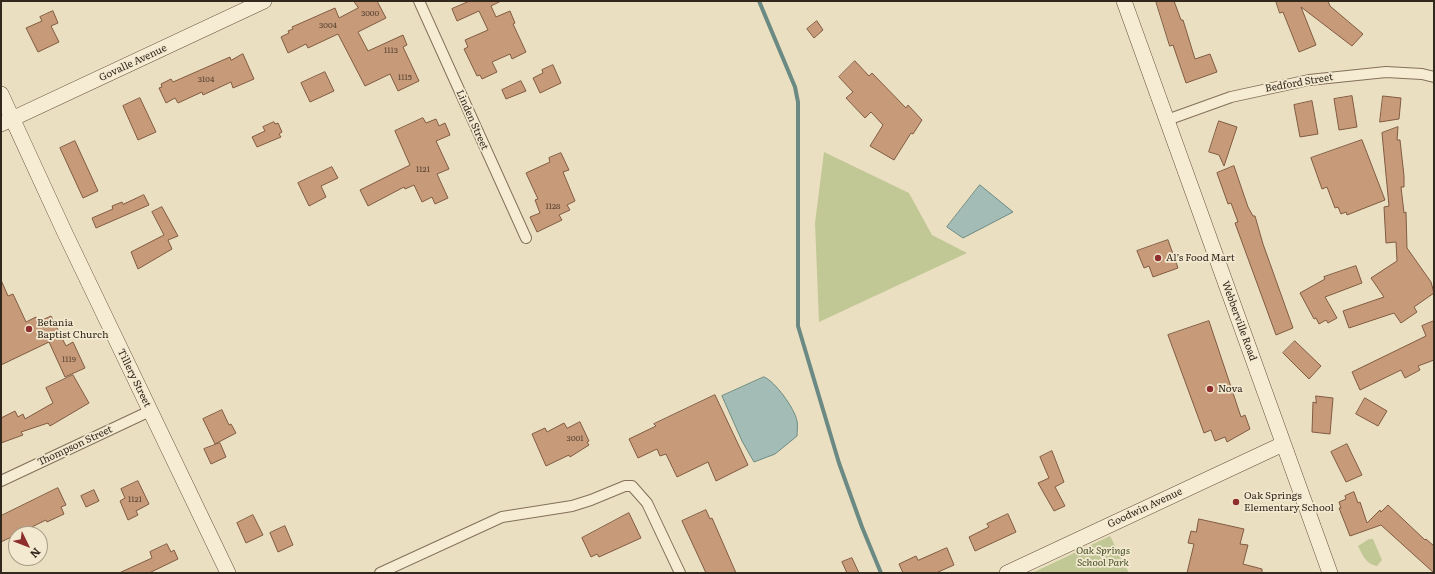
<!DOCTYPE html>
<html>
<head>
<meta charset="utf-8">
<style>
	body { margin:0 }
	#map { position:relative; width:1435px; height:574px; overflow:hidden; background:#ebdfc1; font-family:Literata,serif }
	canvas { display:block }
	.frame { position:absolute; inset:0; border:2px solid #33281d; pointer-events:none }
	.north { position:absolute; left:8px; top:526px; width:40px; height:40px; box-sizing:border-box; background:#f3e9d0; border:1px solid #a69c88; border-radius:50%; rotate:133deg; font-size:11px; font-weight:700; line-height:16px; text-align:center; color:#33281d }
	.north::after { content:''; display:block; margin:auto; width:14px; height:18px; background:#8e2e2d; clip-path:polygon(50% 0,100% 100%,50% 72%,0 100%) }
</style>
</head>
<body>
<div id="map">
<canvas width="1435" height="574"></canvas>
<div class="frame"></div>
<div class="north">N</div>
</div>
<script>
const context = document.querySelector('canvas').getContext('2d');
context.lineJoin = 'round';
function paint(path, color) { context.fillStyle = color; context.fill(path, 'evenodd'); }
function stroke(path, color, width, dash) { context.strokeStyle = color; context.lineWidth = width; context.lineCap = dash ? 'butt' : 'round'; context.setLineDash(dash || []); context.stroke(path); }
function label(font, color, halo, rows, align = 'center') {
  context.font = font + ' Literata,serif'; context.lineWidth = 3.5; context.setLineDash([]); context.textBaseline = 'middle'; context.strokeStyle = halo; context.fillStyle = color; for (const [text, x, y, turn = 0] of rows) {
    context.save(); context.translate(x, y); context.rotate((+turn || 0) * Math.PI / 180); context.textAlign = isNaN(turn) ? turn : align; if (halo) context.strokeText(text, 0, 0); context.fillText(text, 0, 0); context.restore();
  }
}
paint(new Path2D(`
	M824,152L909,193L932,235L967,253L819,322L815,223Z
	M1110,536L1129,573H1032Z
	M1369,539H1373L1382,560L1377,566C1366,564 1363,556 1358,546Z`), '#c1c896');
const water = new Path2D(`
	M980,185L1013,212L963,238L947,227Z
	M764,377C775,381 795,409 797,421C798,425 797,431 797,436L775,454L754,462L742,441L722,396Z`);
paint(water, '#a3bdb6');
stroke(water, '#6b8a83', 1);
stroke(new Path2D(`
	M759,1L795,87L798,102V326L839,463L862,527L881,573`), '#6b8a83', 4);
const building = new Path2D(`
	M354,1H377L386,18L358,32L368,51L403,35L407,45L403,47L419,81L398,91L390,74L365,86L338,34L308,48L306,44L288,53L281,37L289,33L288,31L293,29L292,27L335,8L339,18L358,8Z
	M470,1H501L491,6L496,17L510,11L515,23L513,24L526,52L512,59L510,54L492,62L497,72L482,79L480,75L477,76L464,49L468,47L465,40L488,30L479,11L457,21L452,9Z
	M1156,1H1174L1181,20H1183L1195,59L1210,54L1217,72L1186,83L1173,45L1170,46Z
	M1276,1H1328L1330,6L1363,34L1352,46L1301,7L1316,45L1299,52L1283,12L1280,13Z
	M53,11L58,23L51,26L59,42L38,52L26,28L42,21L40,17Z
	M817,21L823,30L814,38L807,29Z
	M243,54L254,79L233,88L231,82L203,95L202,92L178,103L175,98L166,103L159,88L162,87L161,84L171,79L173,82L230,57L231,60Z
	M855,61L869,76L872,73L906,108L908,105L922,120L913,134L911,133L894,160L870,146L883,125L871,112L865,118L846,98L853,92L839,77Z
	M553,65L561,83L540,93L533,78L543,73L542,70Z
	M325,72L334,91L310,102L301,83Z
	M521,81L526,91L506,99L502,90Z
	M1352,96L1357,127L1339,130L1334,99Z
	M1383,96L1401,98L1399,119L1380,122Z
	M140,98L156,132L138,140L123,106Z
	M1312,101L1318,134L1300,137L1294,105Z
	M423,118L426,123L436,119L439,126L445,123L450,135L436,141L449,169L437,174L448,198L435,204L432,197L422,202L414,185L405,189L404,187L368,206L360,190L410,165L395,131Z
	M1219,121L1237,127L1224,166L1219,155L1209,152Z
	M274,122L275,124L278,123L282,132L279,134L281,137L257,147L252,137L265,131L263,127Z
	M1398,127L1397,140H1400L1404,176V187H1401L1404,213L1406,212L1407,248L1431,282L1434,293L1414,307L1417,312L1401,323L1394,313L1349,328L1343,311L1384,297L1371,278L1397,261L1396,242L1386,243L1384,207L1389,206L1382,133Z
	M1362,140L1385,200L1347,215L1346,212L1341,214L1338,207L1335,208L1327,187L1322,189L1311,158Z
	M75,141L98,191L83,198L60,148Z
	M561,153L569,170L563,172L575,201L567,205L570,210L559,215L562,220L537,232L530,217L540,213L535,200L538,199L526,173L550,162L549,158Z
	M1234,166L1248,207L1253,216H1255L1263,244L1293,328L1276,335L1235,223L1238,222L1231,203L1228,204L1217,173Z
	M332,167L338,178L321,186L326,197L309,206L298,183Z
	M144,195L149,205L96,228L92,218L113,209L112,206L122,202L123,204Z
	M162,207L178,236L168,240L172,249L138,269L131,252L164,235L152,212Z
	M1168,240L1178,268L1153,277L1149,266L1144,268L1137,251Z
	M1356,266L1362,283L1325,297L1337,318L1328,323L1326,320L1319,324L1316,318L1314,319L1300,293L1325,279L1324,277Z
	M1,280L8,296L13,294L26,322L36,317L38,322L51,316L66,346L73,342L85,368L65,377L49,342L1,365Z
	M1209,321L1241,417L1245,415L1250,429L1227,442L1225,437L1215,441L1211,430L1204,433L1168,335Z
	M1434,321V360L1418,366L1420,370L1405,378L1401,370L1360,390L1352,372L1426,336L1422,326Z
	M1295,341L1321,366L1309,379L1283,353Z
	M73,375L89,403L50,426L48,423L21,432L23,435L1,443V418L15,411L18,417L23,414L25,419L53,403L46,388Z
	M715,395L748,465L716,481L708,462L677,477L666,454L660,456L657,449L638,458L629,439L656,426L654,424Z
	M1316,396L1333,398L1330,434L1312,432L1313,402L1316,403Z
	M1365,398L1387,411L1378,426L1356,414Z
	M222,410L229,425L231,424L236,433L215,444L203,419Z
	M580,422L589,441L587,442L589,445L570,457L569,455L546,466L532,434L545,428L547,432L564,423L567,428Z
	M220,443L226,457L211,464L204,449Z
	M1347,444L1362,475L1346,482L1331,452Z
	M1052,451L1064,482L1055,487L1065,506L1054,511L1038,483L1049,478L1040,457Z
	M138,481L149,504L136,511L138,515L128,520L120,501L125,498L121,489Z
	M58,488L66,505L61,507L64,514L47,522L46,520L1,542V516Z
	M94,490L99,501L86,507L81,496Z
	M1354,492L1358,503L1360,502L1367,523L1380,510L1381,512L1388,505L1425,540L1426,539L1434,546V573L1381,525L1350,536L1339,508H1341L1339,502L1346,499L1345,496Z
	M706,510L710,519L712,518L736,573H706L682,521Z
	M629,513L641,538L599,557L597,554L591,557L582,538Z
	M1008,514L1016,532L975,551L969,537L989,527L987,524Z
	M253,515L263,535L246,543L237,523Z
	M1199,519L1244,529L1240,544L1248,545L1243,564L1262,569V573H1187L1194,544L1188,543L1191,531L1196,532Z
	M285,526L293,545L278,552L270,533Z
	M167,544L171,552L174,550L178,559L149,573H119L152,558L150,552Z
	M947,548L954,565L936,573H903L899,564L916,556L918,560Z
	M852,558L859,573H847L842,562Z`);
paint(building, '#c79a79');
stroke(building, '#805b41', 1);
const street = new Path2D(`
	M419,1L526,238
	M1167,120L1231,97L1309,80L1386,72L1422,74L1434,77
	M1,481L150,411
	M380,573L502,517L572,506L591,500L625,486H632L647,503L680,573`);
const secondary = new Path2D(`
	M1124,1L1330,573
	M1,94L64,231L228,573
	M1,124L264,1
	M1007,573L1283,444`);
stroke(street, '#83705a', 12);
stroke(secondary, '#65513d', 16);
stroke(street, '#f6ecd3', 10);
stroke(secondary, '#f6ecd3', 15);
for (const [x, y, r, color] of [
	[1158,258,4,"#8e2e2d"],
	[29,329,4,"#8e2e2d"],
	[1210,389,4,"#8e2e2d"],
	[1236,502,4,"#8e2e2d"]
]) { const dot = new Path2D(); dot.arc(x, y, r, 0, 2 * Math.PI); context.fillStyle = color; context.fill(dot); stroke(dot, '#f3e9d0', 1.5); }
label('8px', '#584434', null, [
	["3000",370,14],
	["3004",328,26],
	["1113",391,51],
	["1115",405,78],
	["3104",206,80],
	["1121",423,170],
	["1128",553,207],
	["1119",69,360],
	["3001",575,439],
	["1121",135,500]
]);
label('10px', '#33281d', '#f3e9d0', [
	["Govalle Avenue",133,63,-25],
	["Bedford Street",1299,83,-10],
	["Linden Street",472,120,66],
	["Webberville Road",1239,321,70],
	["Tillery Street",134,378,64],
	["Thompson Street",75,446,-25],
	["Goodwin Avenue",1145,508,-25]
]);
label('10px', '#33281d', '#f3e9d0', [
	["Al’s Food Mart",1166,258],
	["Betania",37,323],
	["Baptist Church",37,335],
	["Nova",1218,389],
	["Oak Springs",1244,496],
	["Elementary School",1244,508]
], 'left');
label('italic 10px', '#444f25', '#f3e9d0', [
	["Oak Springs",1103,551],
	["School Park",1103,563]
]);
</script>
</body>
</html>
